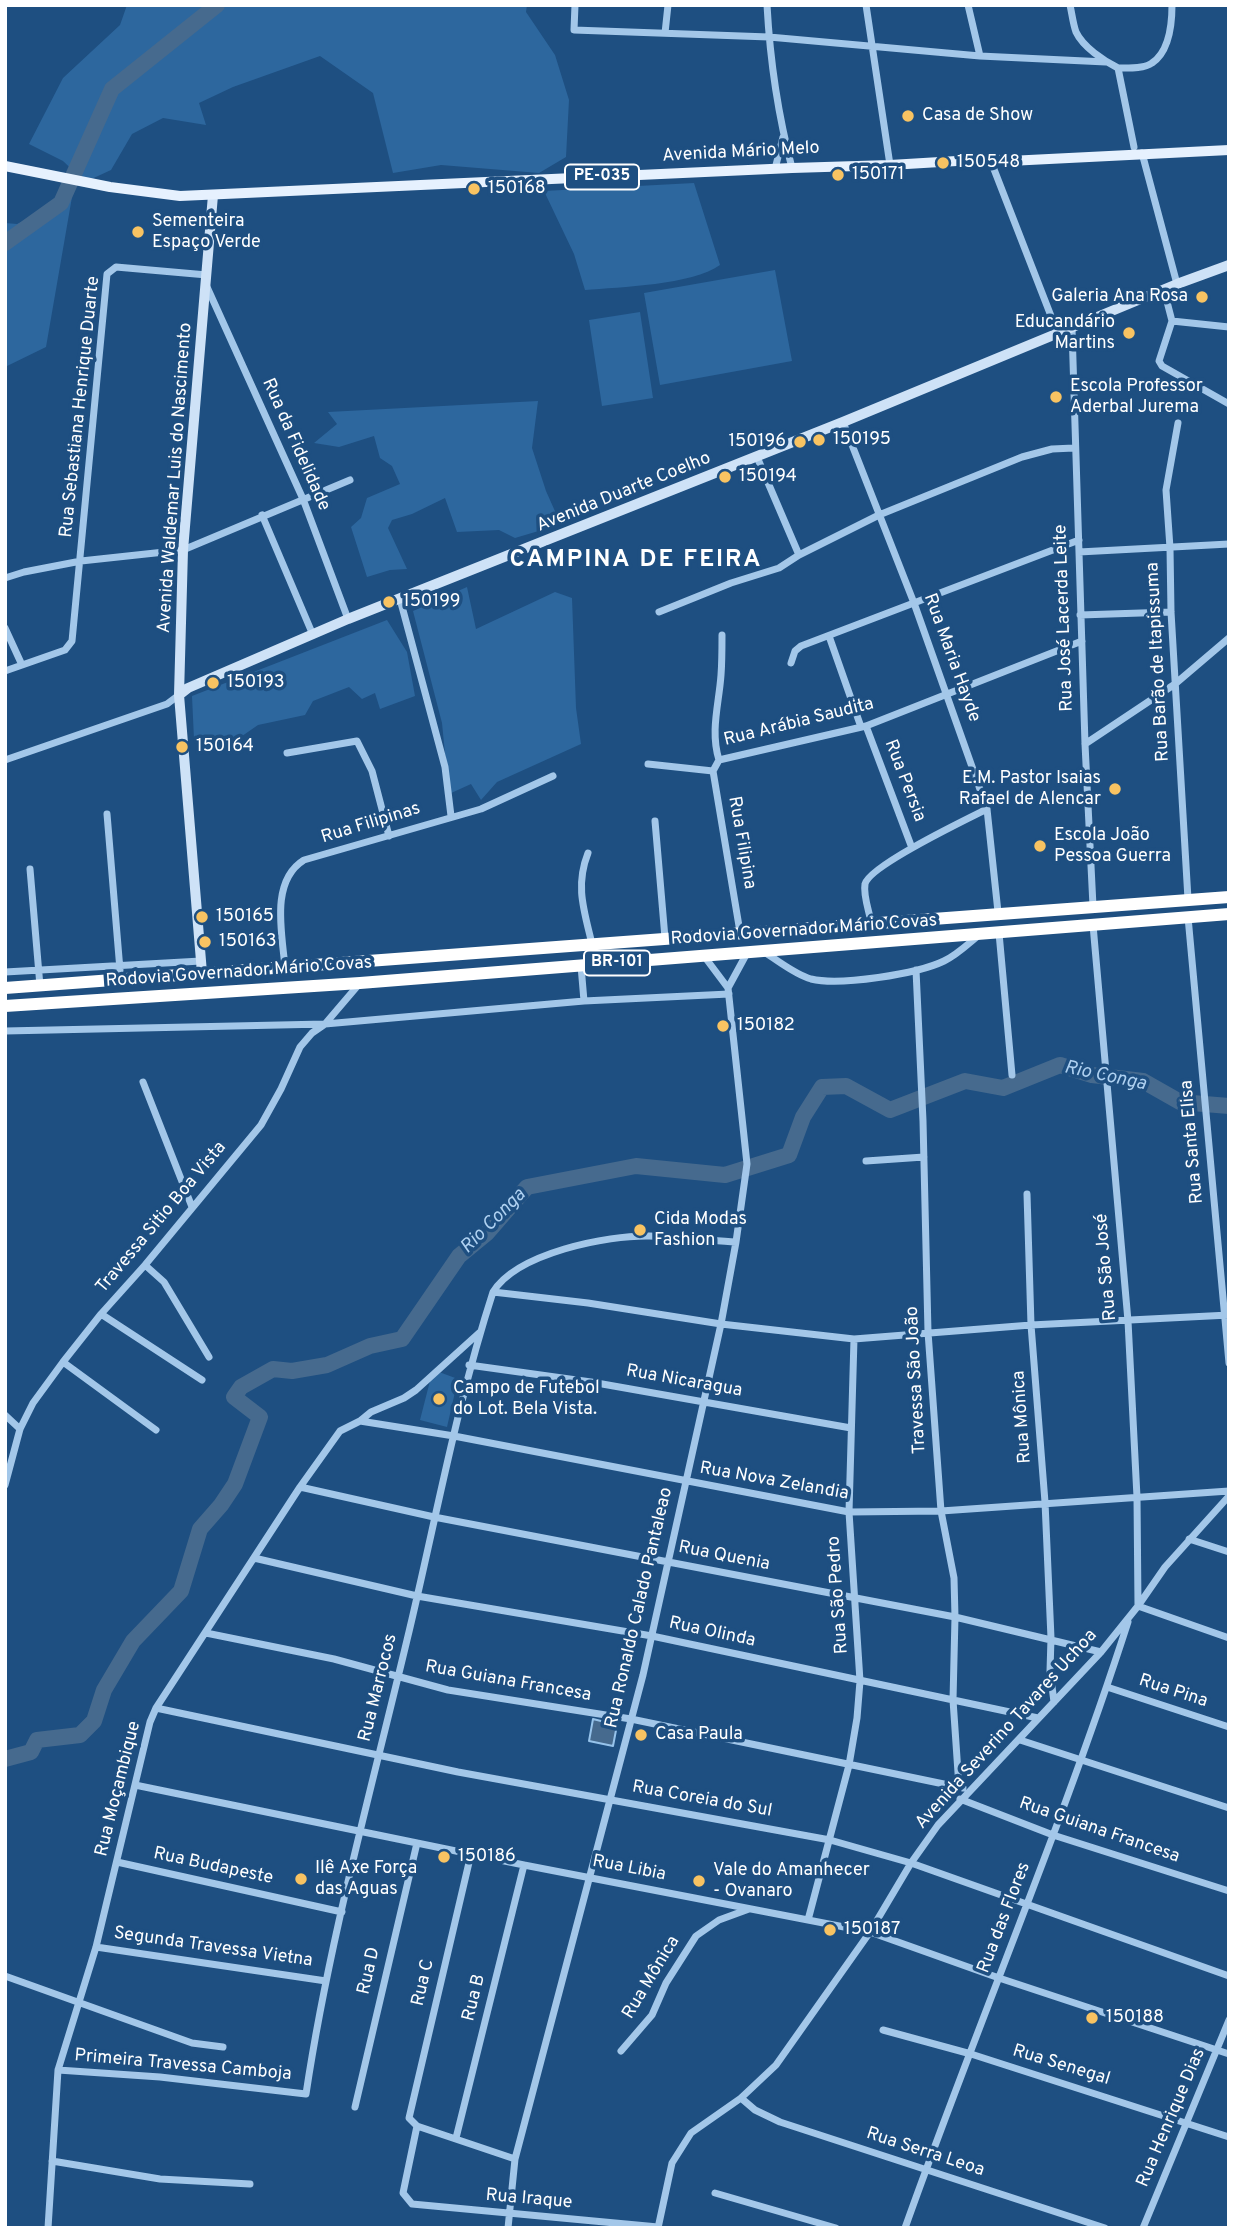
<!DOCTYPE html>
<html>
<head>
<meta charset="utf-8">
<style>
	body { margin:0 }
	#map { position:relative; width:1234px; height:2233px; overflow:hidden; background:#1e4f81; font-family:Overpass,sans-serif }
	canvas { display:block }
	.frame { position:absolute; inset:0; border:7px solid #fff; pointer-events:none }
</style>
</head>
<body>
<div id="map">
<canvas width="1234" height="2233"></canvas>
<div class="frame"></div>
</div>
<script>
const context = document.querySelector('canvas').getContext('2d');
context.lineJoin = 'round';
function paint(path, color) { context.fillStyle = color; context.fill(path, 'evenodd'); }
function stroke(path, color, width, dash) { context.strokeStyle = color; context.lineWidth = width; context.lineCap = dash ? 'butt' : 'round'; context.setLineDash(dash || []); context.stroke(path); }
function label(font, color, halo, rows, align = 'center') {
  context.font = font + ' Overpass,sans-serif'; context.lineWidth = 7; context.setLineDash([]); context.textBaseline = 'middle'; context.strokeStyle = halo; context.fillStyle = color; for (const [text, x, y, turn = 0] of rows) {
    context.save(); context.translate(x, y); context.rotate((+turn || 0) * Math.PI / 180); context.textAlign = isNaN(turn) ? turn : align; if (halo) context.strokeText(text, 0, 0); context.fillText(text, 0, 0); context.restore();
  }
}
paint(new Path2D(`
	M127,5H527L526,12L555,55L569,100L566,157L539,173L441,165L393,173L373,93L320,56L233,87L199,103L206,125L163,118L132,134L111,170L85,182L63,161L29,144L63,78L120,25Z
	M694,183L720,265C692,285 620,287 585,290L574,254L544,191Z
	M72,197L46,347L5,367V223L17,224Z
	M775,270L792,361L660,385L644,293Z
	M640,312L653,398L602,406L589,320Z
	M538,401L532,448L546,491L558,518L542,530L515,538L499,530L457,532L445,498L412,514L392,520L388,528L407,569L390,570L367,577L351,527L361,518L367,498L400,484L392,466L380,458L374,436L339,447L314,443L337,424L328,412Z
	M467,587L476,629L555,592L572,598L576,708L581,744L497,782L481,800L471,784L449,794L442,723L413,611Z
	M387,620L407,652L415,696L380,709L375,693L362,699L349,687L313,701L305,715L258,725L232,743L194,739L192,696Z
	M439,1372L458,1379L447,1427L420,1420L431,1377Z`), '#2d679e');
const water = new Path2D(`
	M593,1719L617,1725L613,1746L589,1741Z`);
paint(water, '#466a8e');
stroke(water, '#96c3eb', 2);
stroke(new Path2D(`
	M5,243L61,203L112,89L217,5
	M5,1759L31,1752L37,1740L80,1735L94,1721L104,1690L133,1641L181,1591L200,1529L221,1505L235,1484L260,1417L234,1397L241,1387L273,1369L292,1371L327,1365L370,1346L402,1339L459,1256L487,1233L527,1187L636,1166L725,1175L789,1155L803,1117L822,1087L846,1086L890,1110L965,1081L1003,1088L1060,1065L1092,1075L1143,1081L1180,1102L1229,1106`), '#466a8e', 16);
stroke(new Path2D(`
	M575,5L574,30L769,37L980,56L1106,62
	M767,5C770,60 778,115 792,168
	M866,5L890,165
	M968,5L980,56
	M1070,5C1072,14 1073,24 1076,32C1083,47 1104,61 1118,68L1134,147
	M665,33L668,5
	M1118,68C1128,68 1144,69 1152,63C1170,51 1172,24 1172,5
	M1142,153L1177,284
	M990,159L1058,334
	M775,169L783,137
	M207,287L303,499L348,619
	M1164,290L1172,321L1159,361L1162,366L1229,404
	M1172,321L1229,327
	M1072,329L1085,744L1093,906
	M843,422L914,603L987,809L998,912
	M1178,423L1166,490L1170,548L1171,612L1188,899
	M757,457L799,555
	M262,515L313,635
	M1079,552L1229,544
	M5,578L24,572L81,561L183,550L350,480
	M400,599L445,767L451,816
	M659,612L731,583L779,568L799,555L879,515L1022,457L1052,449L1074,448
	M1080,615L1171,612
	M5,628L22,665
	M829,636L861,727
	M791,663L795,651L801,646L1079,540
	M5,671L65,650L72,641L107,274L116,267L207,275
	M866,726L912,848
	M1085,744L1175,684L1229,638
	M287,753L357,741L372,771L389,836
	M5,760L167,704L179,695
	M719,760L866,726L1082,641
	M719,760L713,771L740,932
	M719,760C710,731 719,704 721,675C722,662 722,649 722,635
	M648,764L713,771
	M107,814L120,970
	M655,821L665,938
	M588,853C575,886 584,910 592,944
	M30,869L40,986
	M1188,917L1229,1363
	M871,922C869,911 863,895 865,884C869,866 967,819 987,809
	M1093,925L1128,1321L1137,1497L1138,1606L1229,1638
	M999,933L1012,1075
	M764,952C779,961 794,974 811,979C840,986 917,974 944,961C957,955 968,944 979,935
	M704,956L728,988
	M581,966L584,1001
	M285,967C282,933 270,881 304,860L481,809L553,776
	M916,970L923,1121L928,1332L941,1511L954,1578L955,1617L953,1700L959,1787
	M5,972L201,961
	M728,988L747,953
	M5,1031L325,1024L584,1001L729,994
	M143,1082L192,1207
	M866,1161L924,1157
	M1027,1194L1031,1325L1045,1502L1051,1638L1050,1671L1054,1702
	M145,1265L164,1282L209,1357
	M493,1292C517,1253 607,1235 650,1236C679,1237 708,1240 736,1242
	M101,1314L202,1380
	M63,1362L156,1430
	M469,1365L591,1382L851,1428
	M5,1415L20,1429
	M360,1421L454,1436L849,1512L941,1511L1229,1491
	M5,1485L20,1429L33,1403L63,1362L101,1314L145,1265L261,1125L281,1089L300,1047L312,1033L325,1024L360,983
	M300,1487L434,1517L955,1617L1101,1652
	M1189,1539L1229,1552
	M254,1558L417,1596L652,1636L1038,1718
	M206,1633L334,1659L448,1690L631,1719L963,1788
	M1107,1687L1229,1727
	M156,1708L458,1772L830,1840L911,1863L1229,1976
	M1020,1740L1229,1808
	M135,1785L524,1865L870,1932L999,1978L1229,2054
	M960,1799L1053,1835L1229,1891
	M471,1854L409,2118L417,2126L515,2159
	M117,1862L342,1912
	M808,1920L849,1765L857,1718L860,1681L849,1512L854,1339
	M96,1947L326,1981
	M5,1976L192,2043L223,2047
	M883,2030L971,2054L1229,2137
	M621,2051L652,2015L666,1983L696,1936L719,1920L749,1909
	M58,2070L160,2077L306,2094C329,1941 371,1791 407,1640C435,1524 456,1406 493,1292L588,1303L721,1324L854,1339L1031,1325L1229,1315
	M741,2098L755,2110L780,2122L1105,2228
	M355,2107L417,1843
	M417,2126L403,2193L412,2204L658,2227
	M456,2138L524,1865
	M52,2161L160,2179L250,2184
	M715,2193L836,2228
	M48,2228L58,2070L96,1947L150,1722L156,1708L300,1487L340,1431L360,1421L371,1412L404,1398L416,1390L479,1333
	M508,2228L515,2159L643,1675L721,1324L736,1242L747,1164L728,988
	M658,2228L672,2163L691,2133L741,2098L776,2065L870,1932L911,1863L938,1825L1101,1652L1138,1606L1165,1567L1229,1496
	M905,2228C977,2025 1062,1827 1128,1622
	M1143,2228L1229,2020`), '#a3c7e9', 7);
stroke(new Path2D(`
	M179,695L188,688L348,619L843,422L1177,284L1229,265
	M202,973L179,695L183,550L213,195`), '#cee2f7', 10);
stroke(new Path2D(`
	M5,166L110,187L180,196L792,168L890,165L990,159L1009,161L1229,150`), '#e6f1fe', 10);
stroke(new Path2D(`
	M5,988L1229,897
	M5,1006L360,983L1229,914`), '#fff', 12);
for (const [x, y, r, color] of [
	[908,116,7,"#f8c362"],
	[943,163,7,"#f8c362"],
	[838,175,7,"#f8c362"],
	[474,189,7,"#f8c362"],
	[138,232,7,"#f8c362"],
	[1202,297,7,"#f8c362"],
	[1129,333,7,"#f8c362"],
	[1056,397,7,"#f8c362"],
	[819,440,7,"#f8c362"],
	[800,442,7,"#f8c362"],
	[725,477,7,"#f8c362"],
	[389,602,7,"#f8c362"],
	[213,683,7,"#f8c362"],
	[182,747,7,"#f8c362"],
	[1115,789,7,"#f8c362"],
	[1040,846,7,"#f8c362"],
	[202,917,7,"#f8c362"],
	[205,942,7,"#f8c362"],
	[723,1026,7,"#f8c362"],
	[640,1230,7,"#f8c362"],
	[439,1399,7,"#f8c362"],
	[641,1735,7,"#f8c362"],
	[444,1857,7,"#f8c362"],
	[301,1879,7,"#f8c362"],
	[699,1881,7,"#f8c362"],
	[830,1930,7,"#f8c362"],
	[1092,2018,7,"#f8c362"]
]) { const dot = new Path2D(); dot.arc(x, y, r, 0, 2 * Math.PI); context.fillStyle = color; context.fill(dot); stroke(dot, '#1e4f81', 2.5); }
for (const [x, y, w] of [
	[602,177,74],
	[617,963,66]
]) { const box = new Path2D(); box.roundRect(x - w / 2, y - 12.5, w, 25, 5); context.fillStyle = '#1e4f81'; context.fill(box); stroke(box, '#fff', 2); }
label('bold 16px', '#fff', null, [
	["PE-035",602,177],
	["BR-101",617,963]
]);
label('18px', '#fff', '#1e4f81', [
	["Casa de Show",922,116],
	["150548",957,163],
	["150171",852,175],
	["150168",488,189],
	["Sementeira",152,222],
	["Espaço Verde",152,243],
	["Galeria Ana Rosa",1188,297,"right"],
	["Educandário",1115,323,"right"],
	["Martins",1115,344,"right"],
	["Escola Professor",1070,387],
	["Aderbal Jurema",1070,408],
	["150195",833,440],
	["150196",786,442,"right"],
	["150194",739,477],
	["150199",403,602],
	["150193",227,683],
	["150164",196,747],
	["E.M. Pastor Isaias",1101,779,"right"],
	["Rafael de Alencar",1101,800,"right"],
	["Escola João",1054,836],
	["Pessoa Guerra",1054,857],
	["150165",216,917],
	["150163",219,942],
	["150182",737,1026],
	["Cida Modas",654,1220],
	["Fashion",654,1241],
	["Campo de Futebol",453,1389],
	["do Lot. Bela Vista.",453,1410],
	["Casa Paula",655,1735],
	["150186",458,1857],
	["Ilê Axe Força",315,1869],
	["das Aguas",315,1890],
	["Vale do Amanhecer",713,1871],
	["- Ovanaro",713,1892],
	["150187",844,1930],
	["150188",1106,2018]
], 'left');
label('18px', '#fff', '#1e4f81', [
	["Avenida Mário Melo",741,153,-3],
	["Rua Sebastiana Henrique Duarte",81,407,-84],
	["Rua da Fidelidade",295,445,66],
	["Avenida Waldemar Luis do Nascimento",176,478,-86],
	["Avenida Duarte Coelho",624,493,-22],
	["Rua José Lacerda Leite",1065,618,-92],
	["Rua Maria Hayde",951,658,70],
	["Rua Barão de Itapissuma",1159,662,-93],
	["Rua Arábia Saudita",799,723,-14],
	["Rua Persia",904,781,69],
	["Rua Filipinas",371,824,-17],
	["Rua Filipina",741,843,80],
	["Rodovia Governador Mário Covas",804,931,-4],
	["Rodovia Governador Mário Covas",239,973,-4],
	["Rua Santa Elisa",1193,1142,-95],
	["Travessa Sitio Boa Vista",162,1218,-50],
	["Rua São José",1107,1267,-95],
	["Travessa São João",917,1380,-93],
	["Rua Nicaragua",684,1382,10],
	["Rua Mônica",1023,1417,-94],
	["Rua Nova Zelandia",774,1482,10],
	["Rua Quenia",724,1557,11],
	["Rua São Pedro",839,1595,-94],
	["Rua Ronaldo Calado Pantaleao",640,1608,-77],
	["Rua Olinda",712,1633,12],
	["Rua Guiana Francesa",508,1682,10],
	["Rua Marrocos",379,1688,-76],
	["Rua Pina",1173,1692,18],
	["Avenida Severino Tavares Uchoa",1007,1730,-48],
	["Rua Moçambique",119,1789,-76],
	["Rua Coreia do Sul",702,1800,10],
	["Rua Guiana Francesa",1099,1831,19],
	["Rua Budapeste",213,1867,12],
	["Rua Libia",629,1869,11],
	["Rua das Flores",1005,1918,-69],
	["Segunda Travessa Vietna",213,1948,8],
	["Rua D",370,1971,-77],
	["Rua Mônica",652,1978,-59],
	["Rua C",424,1983,-77],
	["Rua B",475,1998,-76],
	["Primeira Travessa Camboja",183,2066,5],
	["Rua Senegal",1061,2066,17],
	["Rua Henrique Dias",1172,2118,-67],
	["Rua Serra Leoa",925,2153,18],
	["Rua Iraque",529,2200,5]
]);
label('italic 19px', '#afd1f1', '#1e4f81', [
	["Rio Conga",1105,1077,12],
	["Rio Conga",494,1222,-45]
]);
context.letterSpacing = '2px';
label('bold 24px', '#fff', '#1e4f81', [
	["CAMPINA DE FEIRA",636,561]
]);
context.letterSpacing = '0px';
</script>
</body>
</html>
